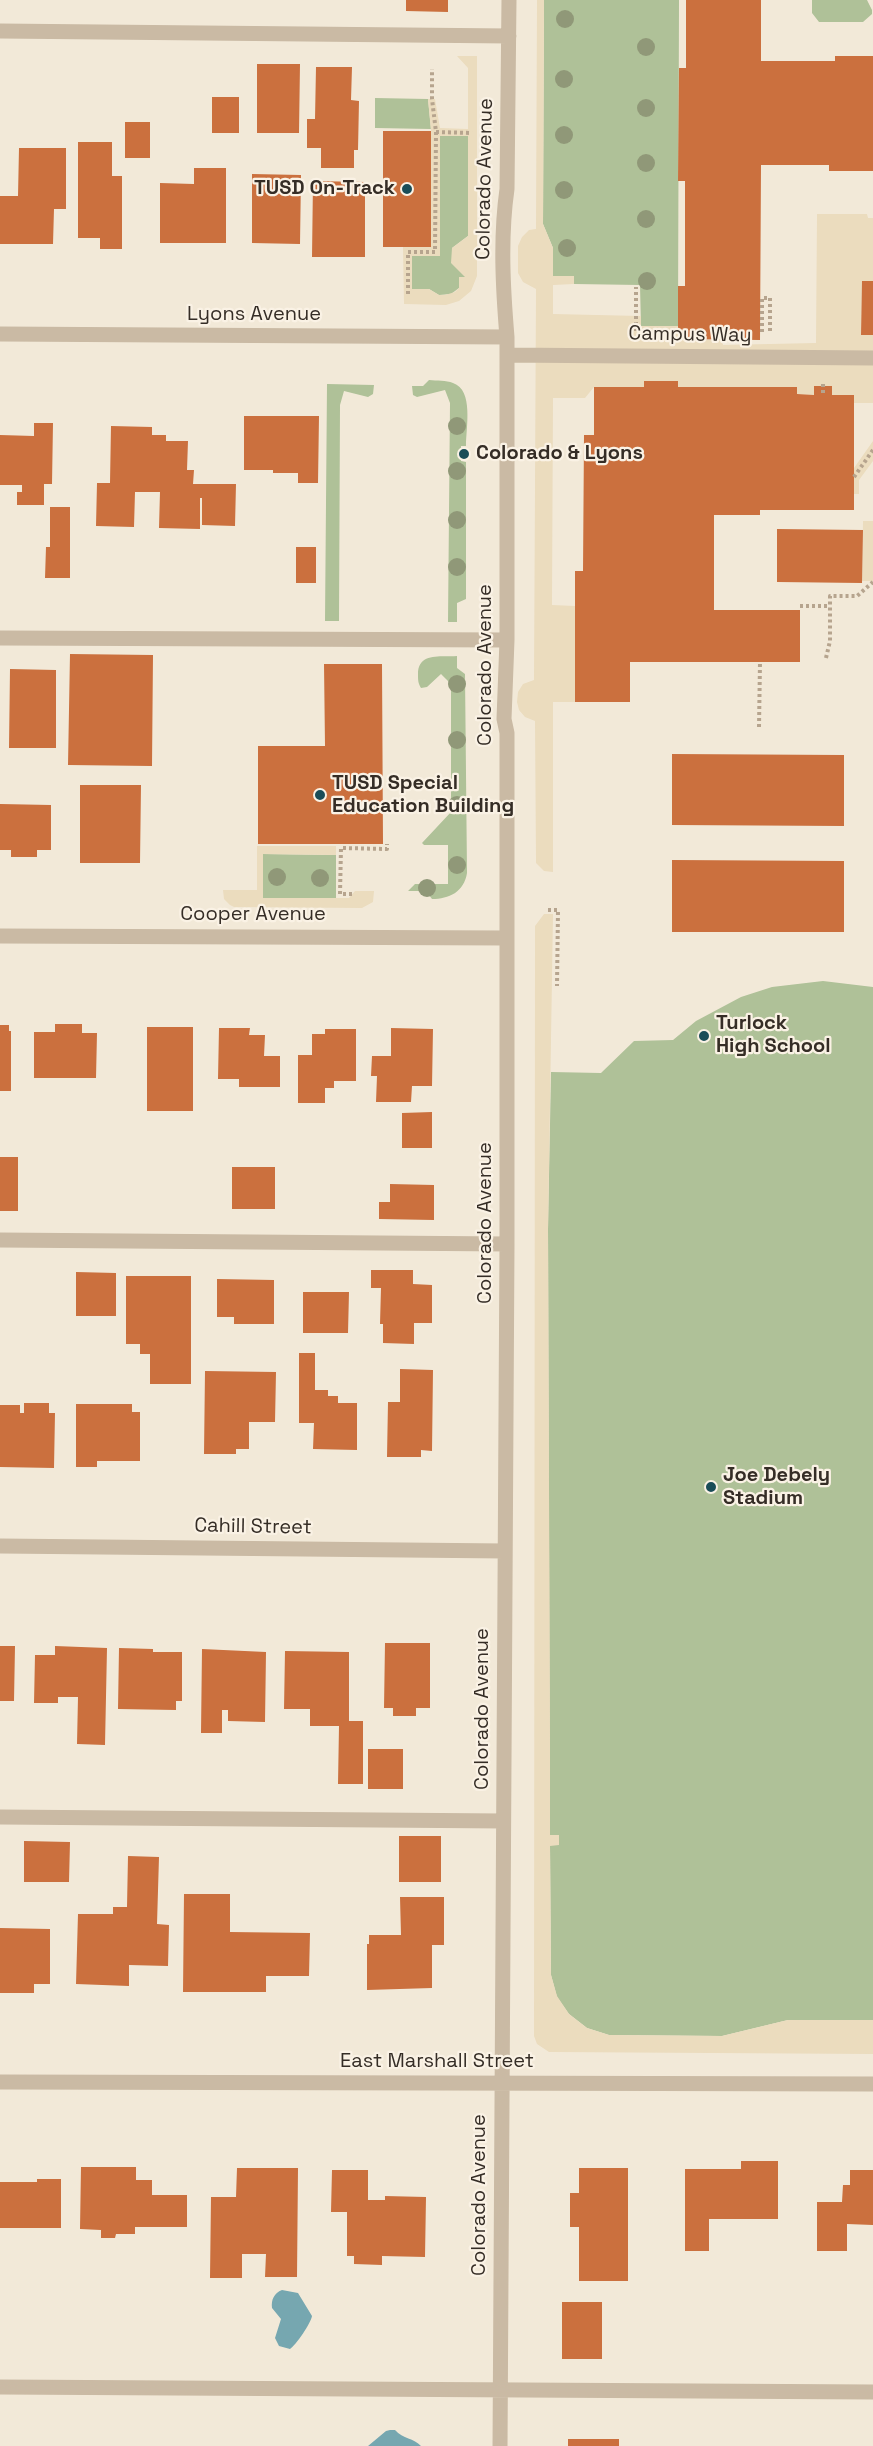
<!DOCTYPE html>
<html>
<head>
<meta charset="utf-8">
<style>
	body { margin:0 }
	canvas { display:block; background:#f2e9d8 }
</style>
</head>
<body>
<canvas width="873" height="2446"></canvas>
<script>
const context = document.querySelector('canvas').getContext('2d');
context.lineJoin = 'round';
function paint(path, color) { context.fillStyle = color; context.fill(path, 'evenodd'); }
function stroke(path, color, width, dash) { context.strokeStyle = color; context.lineWidth = width; context.lineCap = dash ? 'butt' : 'round'; context.setLineDash(dash || []); context.stroke(path); }
function label(font, color, halo, rows, align = 'center') {
  context.font = font + ' "Space Grotesk",sans-serif'; context.lineWidth = 4.5; context.setLineDash([]); context.textBaseline = 'middle'; context.strokeStyle = halo; context.fillStyle = color; for (const [text, x, y, turn = 0] of rows) {
    context.save(); context.translate(x, y); context.rotate((+turn || 0) * Math.PI / 180); context.textAlign = isNaN(turn) ? turn : align; if (halo) context.strokeText(text, 0, 0); context.fillText(text, 0, 0); context.restore();
  }
}
paint(new Path2D(`
	M544,0H679L678,326H641L640,285L574,284V276H553V248L543,224Z
	M812,0H867L872,10V14L863,22H819L812,13Z
	M375,98L428,99L431,129L375,128Z
	M440,136H468V236L452,248L466,277L459,288L451,294L439,295L429,289H412V256H440Z
	M429,380C437,381 446,380 453,383C474,390 466,428 466,446H461V461L466,462V599L457,603V622H448L450,403L445,390L417,397L413,395L412,386H423Z
	M327,384L374,385L373,394L368,397L344,391L340,405L339,621H325Z
	M457,656V668L465,674L467,873C464,892 449,899 432,899L426,891H408L415,884H448V845H424L422,843L451,812V684L441,674L427,687L421,688C418,683 418,680 418,674C418,652 441,657 457,656Z
	M262,854L336,855V898H262Z
	M823,981L873,987V2020H788L722,2036L609,2035L587,2028L569,2014L557,1997L551,1975L550,1845L559,1836L550,1835L548,1229L551,1072L601,1073L634,1041L673,1040L696,1021L741,997L772,987Z`), '#afc198');
paint(new Path2D(`
	M537,0H544L543,224L553,248V276H574V284L553,285V314L641,316V326H678L679,339L722,340L723,345L816,343L817,214H867L868,218H873V281H862L861,334L873,335V403H854V395H832V386H814V395L797,394V387H678V381L644,387H594L585,398H553L552,605L575,606V702H553V872L544,871L536,863L535,721L525,717L519,710L517,702L518,692L523,684L534,680L536,289L523,282L518,273V246L522,237L529,230L536,229Z
	M457,56H477V276L471,291L459,301L446,305L404,304L403,247H431V131L428,99H435L440,128L468,129V68ZM440,136H468V236L452,248L451,263L465,277H459V288L455,292L445,295H439L429,289H412V256H440Z
	M873,441V461L859,480V494H854V468Z
	M863,521H873V581H862Z
	M257,846H336V855L263,854V898H349L355,891H374L373,902L362,908L234,907L230,905L224,899L223,890H257Z
	M544,914H553L548,1229L550,1742V1835H559V1845L550,1846L551,1975L557,1996L569,2014L587,2028L609,2035L722,2036L788,2020H873V2054L549,2052L537,2044L534,2036L535,926Z`), '#ebdcbe');
paint(new Path2D(`
	M282,2290L298,2293L312,2316C311,2323 296,2345 290,2349L279,2346L275,2338L281,2319L272,2308C271,2300 274,2293 282,2290Z
	M390,2430H395C403,2439 414,2438 421,2446H368L386,2431Z`), '#76a7b0');
paint(new Path2D(`
	M406,0H448V12L406,11Z
	M686,0H761V61H835V56H873V171H829V165H761L760,340L678,339V286H685V181H678L679,68H686Z
	M257,64H300L299,133H257Z
	M316,67H352L351,100L359,101L358,150H354V168H321V148H307V119H315Z
	M212,97H239V133H212Z
	M125,122H150V158H125Z
	M383,131H431V247H383Z
	M78,142H112V176H122V249H100V238H78Z
	M19,148H66V209H54L53,244H0V196H18Z
	M194,168H226V243H160V183L194,184Z
	M252,174L301,175L300,244L252,243Z
	M313,181L365,182V257H312Z
	M862,281H873V335H861Z
	M644,381H678V387H797V394L814,395V386H832V395H854V510H760V515H714V610H800V662H630V702H575V571H583L584,435H594V387H644Z
	M244,416H319L318,483H298V473H273V470H244Z
	M34,423H53L52,484H44V505H17V492H22V485H0V435L34,436Z
	M111,426L152,427V435H166V441H188L187,470H194L193,484H236L235,526L202,525V498H200V529L159,528L160,492H135L134,527L96,526L97,483H110Z
	M50,507H70V578H45L46,547H50Z
	M777,529L863,530L862,583L777,582Z
	M296,547H316V583H296Z
	M70,654L153,655L152,766L68,765Z
	M324,664H382L383,844H258V746H325Z
	M10,669L56,670V748H9Z
	M672,754L844,755V826L672,825Z
	M80,785H141L140,863H80Z
	M0,804L51,805V850H37V857H11V850H0Z
	M672,860L844,861V932H672Z
	M55,1024H82V1033H97L96,1078H34V1032H55Z
	M0,1025H9V1031H11V1091H0Z
	M147,1027H193V1111H147Z
	M219,1028H250L249,1035H265L264,1056H280V1087H239V1079H218Z
	M391,1028L433,1029L432,1086H412L411,1102H376L377,1076H371L372,1056H391Z
	M325,1029H356V1081H334V1088H325V1103H298V1055H312V1034H325Z
	M432,1112V1148H402V1113Z
	M0,1157H18V1211H0Z
	M232,1167H275V1209H232Z
	M390,1184L434,1185V1220L379,1219V1202H390Z
	M371,1270H413V1284L432,1285V1323H414V1344L383,1343V1324H380L381,1288H371Z
	M76,1272L116,1273V1316H76Z
	M126,1276H191V1384H150V1354H140V1344H126Z
	M217,1279L274,1280V1324H234V1317H217Z
	M303,1292H349L348,1333H303Z
	M299,1353H315V1390H328V1396H338V1403H357V1450L313,1449L314,1423H299Z
	M400,1369L433,1370L432,1451L421,1450V1457H387L388,1402H400Z
	M205,1371L276,1372L275,1422H249V1449H236V1454H204Z
	M24,1403H49V1413H55L54,1468L0,1467V1405H20V1413H24Z
	M76,1404H132V1412H140V1461H97V1467H76Z
	M385,1643H430V1708H416V1716H393V1708H384Z
	M0,1646H15L14,1701H0Z
	M55,1646L107,1648L105,1745L77,1744L78,1697H58V1703H34L35,1655H55Z
	M119,1648L153,1649V1652H182V1701H176V1710L118,1709Z
	M202,1649L266,1652L265,1722L228,1721V1710H222V1733H201Z
	M285,1651L349,1652V1721H363V1784H338L339,1726H310V1709H284Z
	M368,1749H403V1789H368Z
	M399,1836H441V1882H399Z
	M24,1841L70,1842L69,1882H24Z
	M128,1856L159,1857L157,1924L169,1925L168,1966L129,1965V1986L76,1984L78,1914H113V1907H127Z
	M184,1894H230V1932L310,1933L309,1976H266V1992H183Z
	M400,1897H444V1945H432V1988L367,1990V1944H369V1935H401Z
	M0,1928L50,1929V1984H34V1993H0Z
	M741,2161H778V2219H709V2251H685V2169H741Z
	M81,2167H136V2180H152V2195H187V2227H135V2234H116L115,2238H101V2230L80,2229Z
	M237,2168H298L297,2277H265L266,2254H242V2278H210L211,2197H236Z
	M579,2168H628V2281H579V2227H570V2193H579Z
	M332,2170H368V2200H385V2196L426,2197L425,2257L382,2256V2265L354,2264V2256H347V2212H331Z
	M850,2170H873V2225L847,2224V2251H817V2202H842L843,2185H850Z
	M37,2179H61V2228H0V2182H37Z
	M562,2302H602V2359H562Z
	M568,2439H619V2446H568Z`), '#cb703e');
stroke(new Path2D(`
	M436,132L472,133
	M408,294V252H435L436,132L432,99V69
	M636,331V287
	M762,332V298H770V332
	M823,384V395
	M854,477L873,450
	M800,606H830
	M826,658L830,641V596H857L873,582
	M759,727L760,662
	M352,894H340L341,848L387,849V844
	M548,910H558L557,986`), '#b6a48e', 4, [3, 3]);
stroke(new Path2D(`
	M0,31L509,36
	M0,334L507,337
	M507,355L873,358
	M0,638L507,640
	M0,936L507,938
	M0,1240L507,1244
	M0,1546L505,1551
	M0,1817L503,1821
	M0,2082L873,2084
	M0,2387L873,2392
	M500,2446L507,1244V733L504,719L507,640V337C503,289 500,238 507,189L509,0`), '#cabaa4', 15);
context.fillStyle = '#909878';
for (const [x, y] of [
	[565,19],
	[646,47],
	[564,79],
	[646,108],
	[564,135],
	[646,163],
	[564,190],
	[646,219],
	[567,248],
	[647,281],
	[457,426],
	[457,471],
	[457,520],
	[457,567],
	[457,684],
	[457,740],
	[457,805],
	[457,865],
	[277,877],
	[320,878],
	[427,888]
]) { context.beginPath(); context.arc(x, y, 9, 0, 2 * Math.PI); context.fill(); }
for (const [x, y, r, color] of [
	[407,189,6,"#1a4d58"],
	[464,454,6,"#1a4d58"],
	[320,795,6,"#1a4d58"],
	[704,1036,6,"#1a4d58"],
	[711,1487,6,"#1a4d58"]
]) { const dot = new Path2D(); dot.arc(x, y, r, 0, 2 * Math.PI); context.fillStyle = color; context.fill(dot); stroke(dot, '#faf2e5', 2); }
label('20px', '#352d26', '#faf2e5', [
	["Colorado Avenue",485,179,-89],
	["Lyons Avenue",254,315],
	["Campus Way",690,335,1],
	["Colorado Avenue",486,665,-90],
	["Cooper Avenue",253,915],
	["Colorado Avenue",486,1223,-90],
	["Cahill Street",253,1527,1],
	["Colorado Avenue",483,1709,-90],
	["East Marshall Street",437,2062],
	["Colorado Avenue",480,2195,-90]
]);
label('bold 20px', '#352d26', '#faf2e5', [
	["TUSD On-Track",395,189,"right"],
	["Colorado & Lyons",476,454],
	["TUSD Special",332,784],
	["Education Building",332,807],
	["Turlock",716,1024],
	["High School",716,1047],
	["Joe Debely",723,1476],
	["Stadium",723,1499]
], 'left');
</script>
</body>
</html>
